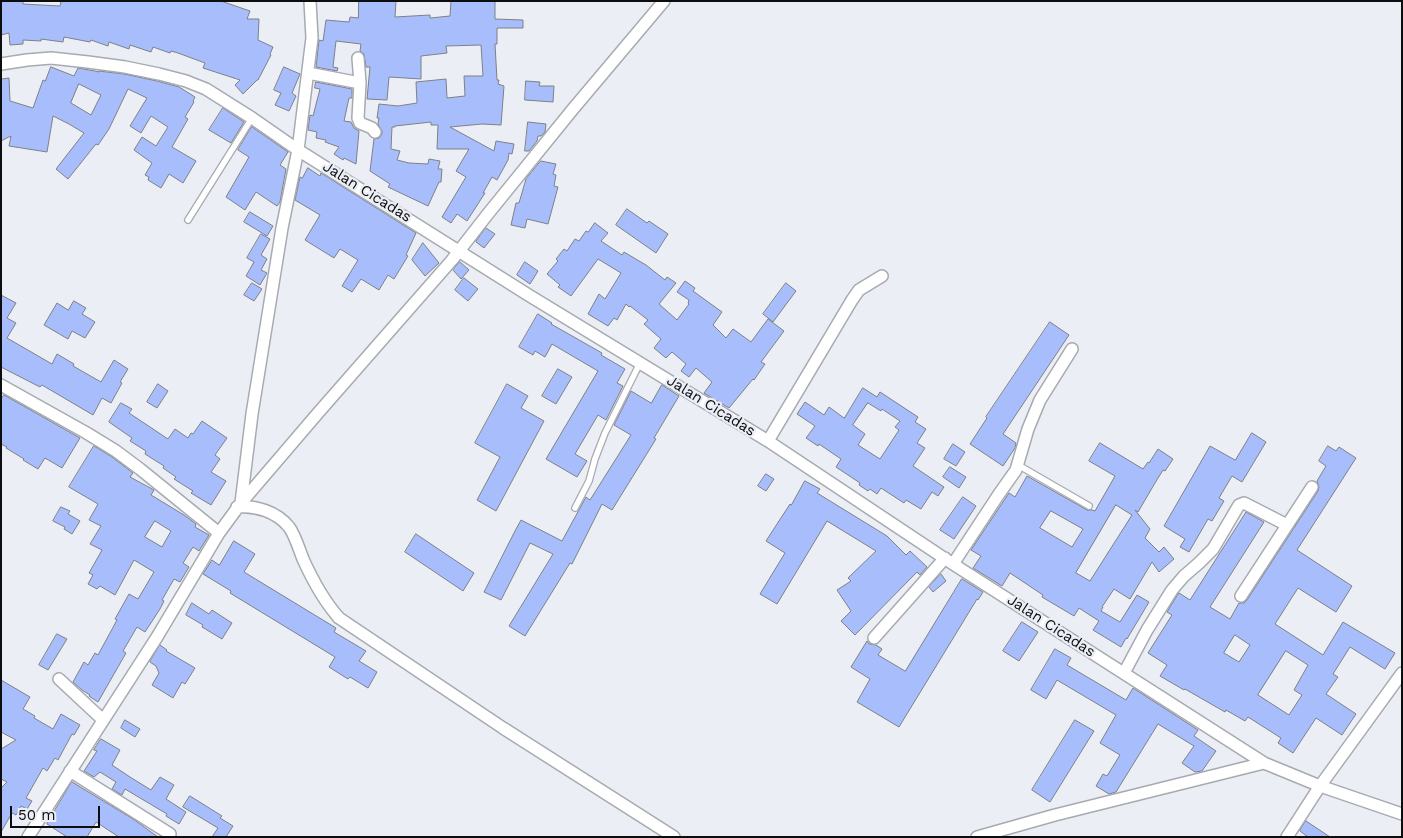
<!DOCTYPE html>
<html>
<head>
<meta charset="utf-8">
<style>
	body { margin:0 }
	#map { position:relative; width:1403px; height:838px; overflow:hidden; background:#eceef6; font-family:"Work Sans",sans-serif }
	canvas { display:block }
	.frame { position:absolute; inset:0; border:2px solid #0c0d0f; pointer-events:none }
	.scale { position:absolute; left:10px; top:806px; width:90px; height:22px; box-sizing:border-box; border:2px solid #0c0d0f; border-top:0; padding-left:6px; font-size:15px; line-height:18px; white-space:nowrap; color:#0c0d0f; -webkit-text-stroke:4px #eceef6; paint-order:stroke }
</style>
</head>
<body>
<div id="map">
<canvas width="1403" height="838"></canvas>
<div class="frame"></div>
<div class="scale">50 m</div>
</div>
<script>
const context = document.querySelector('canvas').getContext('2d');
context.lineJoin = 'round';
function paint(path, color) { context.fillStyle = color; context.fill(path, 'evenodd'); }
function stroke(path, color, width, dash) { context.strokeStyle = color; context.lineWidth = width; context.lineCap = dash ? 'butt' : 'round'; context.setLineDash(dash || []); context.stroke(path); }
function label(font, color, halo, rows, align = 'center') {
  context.font = font + ' "Work Sans",sans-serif'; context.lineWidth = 4.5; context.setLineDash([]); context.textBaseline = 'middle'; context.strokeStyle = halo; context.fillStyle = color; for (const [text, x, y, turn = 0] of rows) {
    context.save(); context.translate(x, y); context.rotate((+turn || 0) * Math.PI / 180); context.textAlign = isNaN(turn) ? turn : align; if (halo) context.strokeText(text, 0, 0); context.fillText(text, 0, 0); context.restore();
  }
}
const building = new Path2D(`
	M1,1H23V4L60,6L61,1H221L250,11L247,19H259L258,40L273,47L270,54L271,55L258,80H257L243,94L235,85L240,80L203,68L205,63L178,53L171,51L170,53L153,47L151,52L130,45L129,49L109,42L108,46L91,40L90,42L64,37L63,42L41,39V41L23,40V44L10,45L9,33L1,35Z
	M359,1H396L395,17L430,15V18L450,16L451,1H495V19L523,20V28H497V44H495L497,80H499L498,84L504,86L501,125L482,124L450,127L494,151L496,141L514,144L512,154L509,153L508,160L497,180L492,177L483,193H485L467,221L457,214L451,223L442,217L466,177L456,171L469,149H437L438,125H431V122L395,126V127H392L391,149L400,151L397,160L409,163L428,164L429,159L440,161L438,169H442L441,182H439L428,206L388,187L390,184L370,171L374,139L379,138L382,134V131L378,124L379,118H377L379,104L398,106L417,103L416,82L446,79L447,98L465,96L464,76H483L481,45L446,46L447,53L421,56V79L389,77L387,100L367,99L370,67H366L364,54L360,51L361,44L336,41L333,67L338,68L337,71L316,67L319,40L323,41L326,20L349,22L350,17L358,18Z
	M51,67L74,76L78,68L95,71L99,72V71L124,74L157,81L179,87L195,97L193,101L194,102L185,117L188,119L172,147L196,161L183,183L169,174L161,188L148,180L149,177L145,175L152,163L134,150L142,137L156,146L168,127L151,116L141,133L130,126L147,98L128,89L109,129L98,145L96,144L68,179L56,169L84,133L69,124L53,116L47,152L9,146L11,136L1,141V79L9,78L10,101L33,108L43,80L45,81ZM79,84L101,95L91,115L71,103Z
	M284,67L300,74L292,93L296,96L289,111L275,105L281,93L274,90Z
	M526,81L540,82L539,86H554L553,102L525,100Z
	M316,82L352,89V98H349L344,121L351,122L354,128L359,131L356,164L344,158L343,160L334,154L339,147L325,142L326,140L316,138L317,132L308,130L310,115L313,116L320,89L315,88Z
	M223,108L244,122L231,143L209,130Z
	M528,122L546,124L545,132L541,136H538L537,141L529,151H525Z
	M252,127L288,152L280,165L286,169L280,202L277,206L256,192L245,210L226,197L249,157L238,150Z
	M541,161L556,164L553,174L556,175L554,186L558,187L548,224L527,219L525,228L511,225L516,203H519L526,179Z
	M308,168L320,176L321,173L416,233L406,255L408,256L394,279L388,275L379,290L361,279L352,292L342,286L358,260L340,249L334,258L305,240L320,215L295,200L300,177L302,178Z
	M627,209L647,223L649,221L668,234L656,253L616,225Z
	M250,212L273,226L267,236L244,222Z
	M595,223L608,233L601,241L622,255L624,252L646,265L665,280L667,277L676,283L659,304L677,320L689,304L688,303L689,300L677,292L685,281L695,288L693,291L722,312L713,325L726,338L733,329L751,342L768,319L784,331L761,362L765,364L754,380L753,379L729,408L704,393L712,382L696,368L689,377L681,371L686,364L672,352L666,358L654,348L661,339L644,324L648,320L630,306L629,307L626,304L617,320L614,318L608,326L588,314L599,294L605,299L621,273L598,259L571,296L558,287L560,285L547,274L558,261L556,259L564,249L567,251L575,239L579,241L586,231L588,232Z
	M486,228L495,234L484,248L476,242Z
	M261,234L270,239L261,255L267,259L261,270L267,273L260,285L246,276L254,262L247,258Z
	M423,243L439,263L425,276L412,260Z
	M460,262L469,270L461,279L453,270Z
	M525,262L538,271L530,284L517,275Z
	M464,278L478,289L468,301L455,290Z
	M252,283L262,289L254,301L244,295Z
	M786,283L796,291L773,322L763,314Z
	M1,295L16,303L7,318L16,323L7,338L52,364L57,354L74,364L73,366L101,382L114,360L128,369L120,382L122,383L111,403L102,398L93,415L42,385L40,387L1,367Z
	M74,301L86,308L82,314L95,322L85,338L72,331L68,339L44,325L57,303L68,310Z
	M538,314L552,323L551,324L602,353L601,355L625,369L617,383L623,386L606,420L598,415L575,454L587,461L577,477L546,459L598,371L552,344L545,357L535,351L533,355L519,347Z
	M1050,322L1069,335L1003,434L1016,443L1015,448L1003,466L970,444L987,418L986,417Z
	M558,369L572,377L556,404L542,396Z
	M158,384L168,391L157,408L147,402Z
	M507,384L528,396L521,408L544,421L496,511L477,500L500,457L475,443Z
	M662,385L679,396L654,438L656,439L612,510L602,504L572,564L570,563L525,636L509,626L553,554L530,543L501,600L484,592L515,531L521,520L562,541L586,497L590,500L631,435L614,425L631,391L651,403Z
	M863,388L877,397L880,392L918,417L915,422L926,429L917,443L925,448L913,466L944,487L938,496L932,492L921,509L906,500L904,503L881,488L877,494L870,489L868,491L859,485L860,483L836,467L841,459L819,444L818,446L806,438L815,426L797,414L805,402L824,415L829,407L844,418ZM868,403L881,411L882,409L900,421L895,427L899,430L880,459L858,445L865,434L853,425Z
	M4,395L80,438L62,468L45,458L38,469L23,460L24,459L6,448L7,447L1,444V400Z
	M121,403L132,409L129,413L168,439L175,429L188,438L191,433L193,434L202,421L227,438L215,455L220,459L211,472L226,481L211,505L191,493L193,491L174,479L176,477L163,468L164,466L145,454L146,451L130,441L132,438L109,422Z
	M1252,433L1266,442L1242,482L1232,476L1219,498L1224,501L1212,521L1208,519L1189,552L1180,547L1185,539L1164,526L1210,446L1235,460Z
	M1100,443L1143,469L1148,462L1149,463L1158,449L1173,459L1165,471L1163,470L1155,483L1138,512L1135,510L1150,529L1145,538L1159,552L1164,547L1174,559L1159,572L1152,562L1130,599L1114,589L1102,607H1103L1101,611L1120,622L1137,595L1149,602L1127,639L1126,638L1121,647L1093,630L1099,621L1079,608L1074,616L1042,597L1043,595L1010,573L1002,586L973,568L981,556L971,550L1009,493L1015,497L1027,476L1087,510H1092L1095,511L1115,476L1089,461ZM1116,505L1132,515L1090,581L1076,573ZM1051,511L1083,529L1072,547L1040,528Z
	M953,444L965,452L956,466L944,459Z
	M94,446L112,457L133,473L130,477L154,490L151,495L184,515L196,524L195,527L209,535L199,551L193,547L183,563L189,567L180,582L174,579L162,600L164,601L160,609L145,632L137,627L123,651L126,653L98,702L89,696L90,695L82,690L73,682L84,662L88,665L95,653L98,655L117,620L115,619L129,594L138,599L154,572L134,560L115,595L100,586L97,589L88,584L93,575L89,573L102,550L90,544L101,526L89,520L98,504L69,487ZM155,521L171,531L162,547L145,537Z
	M1328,446L1336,451L1339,447L1356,458L1297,550L1352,586L1336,612L1298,588L1275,624L1323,655L1343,622L1395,653L1385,669L1350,647L1333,674L1338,677L1326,694L1356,714L1342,735L1316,718L1293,753L1278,743L1281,738L1248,717L1245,721L1226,710L1225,712L1185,689L1184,690L1160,676L1167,665L1148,653L1172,615L1167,612L1178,594L1179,593L1190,600L1246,512L1264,522L1210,607L1230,619L1239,603H1244L1247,600L1318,491L1319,487L1317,481L1326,466L1319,461ZM1235,635L1250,645L1239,662L1224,653ZM1286,651L1308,665L1294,690L1302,695L1289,715L1258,695Z
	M950,467L966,477L959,488L943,477Z
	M766,474L774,479L766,491L758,486Z
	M805,481L820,489L817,493L887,536L906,555L910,551L927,567L920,575L917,572L855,635L841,621L851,611L837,590L851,581L848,578L876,551L827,521L777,604L760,594L785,553L766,541L790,504L791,505Z
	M963,497L976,506L954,539L940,530Z
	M61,507L70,511L68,514L80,521L72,534L64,529L65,527L53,521Z
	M416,534L474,573L463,591L405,552Z
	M234,541L255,554L244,572L336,628L334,632L366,651L359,661L377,672L368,688L350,677L348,679L329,667L335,657L230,593L231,591L203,574L212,560L219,565Z
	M941,574L946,581L933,592L929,587Z
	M962,579L983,592L978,600L977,599L899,727L857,702L870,679L851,667L867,641L869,644L876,645L882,649L878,655L905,671Z
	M192,603L209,614L212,610L232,623L222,639L202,627L203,625L186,615Z
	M1022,622L1038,632L1019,661L1003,651Z
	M57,634L67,639L48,670L39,665Z
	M160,645L167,650L166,651L195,668L185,684L182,682L173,698L152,685L159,673L156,666L150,662Z
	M1055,649L1071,658L1067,665L1126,700L1133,688L1198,730L1194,736L1216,751L1202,771L1195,772L1182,763L1194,746L1158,724L1116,792L1109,794L1096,786L1103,774L1107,776L1120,755L1100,743L1116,715L1057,680L1046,699L1031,690Z
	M1,680L30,697L23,709L35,716L34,718L53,729L61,714L80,725L74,735L72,734L58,760L55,758L47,771L43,768L26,798L32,801L27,809L21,806L16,815L12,813L1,832V788L7,782L1,779V749L16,740L1,732Z
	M125,720L140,729L135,737L121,728Z
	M1075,720L1094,731L1050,802L1032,790Z
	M101,739L120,750L112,765L130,777L151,790L160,777L174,785L166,799L186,812L179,824L166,816L167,814L125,789L122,795L112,789L116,782L100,772L94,777L84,771L97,751L94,750Z
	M72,782L133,819L158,837H119L96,822L87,837H67L47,824Z
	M190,796L222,816L220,818L233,826L226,837H212L218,828L183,807Z
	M1306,821L1330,837H1308L1300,831Z`);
paint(building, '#a8befc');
stroke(building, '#7d8086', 1);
const service = new Path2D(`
	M188,220L252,118
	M1018,465L1089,506
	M575,508L589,481L595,459L605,433L640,363`);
const minor = new Path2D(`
	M358,58L360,83L358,118L360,123L372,128L375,132
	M1,64L27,60L51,58L88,62L125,67L159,74L186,81L206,89L252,118L298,150L530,296L768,441L953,564L1264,763L1320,786L1402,814
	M308,73L360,83
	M1,385L85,432L116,451L140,469L219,533
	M768,441L852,300L859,290L882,276
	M241,503L318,413L452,260L487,215L573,109L664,1
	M237,507C256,505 277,512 289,527C295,535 299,549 303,559C312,579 324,601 339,618L503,728L674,837
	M953,564L999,494L1016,470L1028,429L1040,400L1072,349
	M1241,596L1312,487
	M874,638L945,558
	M1124,673L1147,630L1172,590L1184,576L1199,563L1213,549L1239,505L1244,503L1287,525
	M59,679L103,720
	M70,771L170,834
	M28,837L157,637L219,533L241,503L252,414L282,228L298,150L312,38L310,1
	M977,837L1055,815L1264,763
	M1287,837L1320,786L1402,673`);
stroke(service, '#a7aab0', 8);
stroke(minor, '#a7aab0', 14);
stroke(service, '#fff', 5.5);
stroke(minor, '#fff', 11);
label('15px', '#0c0d0f', '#eceef6', [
	["Jalan Cicadas",367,192,32],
	["Jalan Cicadas",711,406,32],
	["Jalan Cicadas",1051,626,33]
]);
</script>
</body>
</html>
